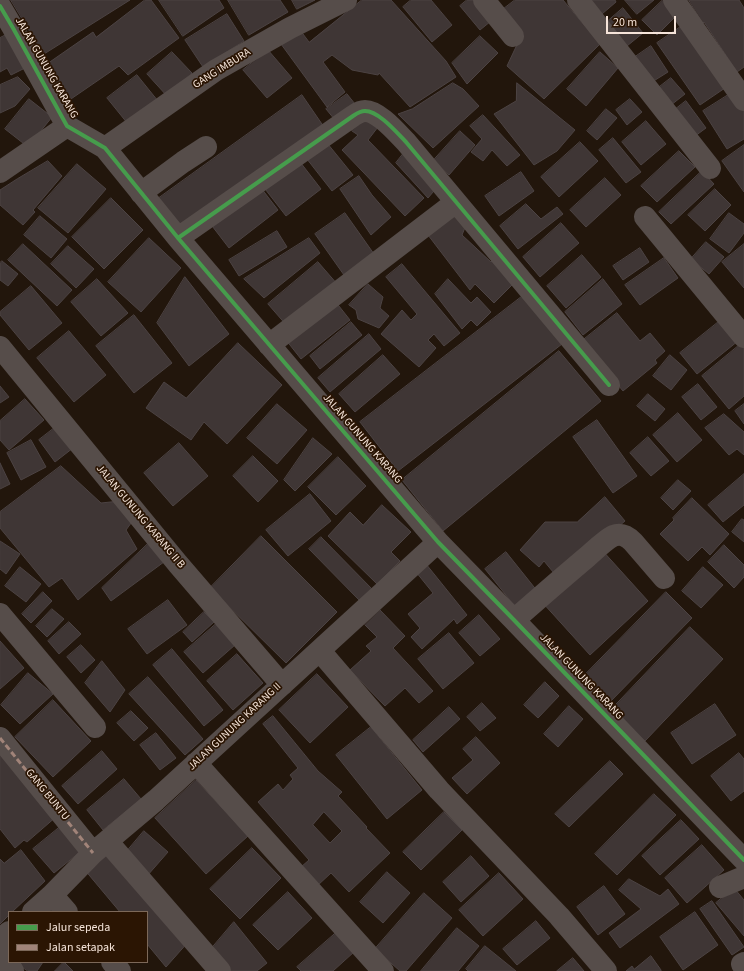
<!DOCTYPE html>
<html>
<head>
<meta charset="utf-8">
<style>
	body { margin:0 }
	#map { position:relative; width:744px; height:971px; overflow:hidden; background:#22160c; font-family:"Source Sans 3",sans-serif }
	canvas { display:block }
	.legend { position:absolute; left:8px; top:911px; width:140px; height:52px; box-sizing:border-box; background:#2b1503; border:1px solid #7c6859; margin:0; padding:5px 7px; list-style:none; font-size:12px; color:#f5e4d9 }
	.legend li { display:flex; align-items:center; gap:8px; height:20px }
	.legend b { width:20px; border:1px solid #7c6859 }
	.scale { position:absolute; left:606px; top:16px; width:70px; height:18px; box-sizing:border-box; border:2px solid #f5e4d9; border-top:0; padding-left:5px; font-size:12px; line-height:14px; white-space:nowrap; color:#f5e4d9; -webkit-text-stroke:3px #2b1503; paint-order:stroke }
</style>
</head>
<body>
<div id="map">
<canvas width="744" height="971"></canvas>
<ul class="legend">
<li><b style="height:5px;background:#469c4c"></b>Jalur sepeda</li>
<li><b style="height:5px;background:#a18479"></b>Jalan setapak</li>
</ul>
<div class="scale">20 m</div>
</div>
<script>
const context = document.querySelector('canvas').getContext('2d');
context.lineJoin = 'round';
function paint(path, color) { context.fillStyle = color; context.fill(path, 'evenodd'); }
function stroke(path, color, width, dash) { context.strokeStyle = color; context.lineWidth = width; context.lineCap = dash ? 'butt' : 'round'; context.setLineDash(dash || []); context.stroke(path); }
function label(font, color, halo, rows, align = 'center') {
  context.font = font + ' "Source Sans 3",sans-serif'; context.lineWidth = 3.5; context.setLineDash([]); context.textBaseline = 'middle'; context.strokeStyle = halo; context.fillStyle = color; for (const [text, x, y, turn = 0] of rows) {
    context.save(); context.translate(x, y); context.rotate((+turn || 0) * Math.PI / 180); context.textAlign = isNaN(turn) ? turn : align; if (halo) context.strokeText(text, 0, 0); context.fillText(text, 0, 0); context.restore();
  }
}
const building = new Path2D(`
	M11,0H130L44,54Z
	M145,0H151L179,38L128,75L119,66L68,101L44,66L93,32L96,37Z
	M159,0H219L224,8L183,36Z
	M228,0H280L288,12L249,35Z
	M292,0H315L297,9Z
	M362,0H391L446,61L456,77L410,107L379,73L378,75L352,70L332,55L323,62L345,92L327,107L281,44L300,30L309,42Z
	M411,0H431L452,25L432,42L403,7Z
	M467,0H482L496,17L480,30L460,6Z
	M515,0H563L600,44L544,99L507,66L522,34L501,11Z
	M590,0H615L616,2L602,14Z
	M625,0H654L637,14Z
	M663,0L677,15L657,35L642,20Z
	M689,0H739L744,8V67L737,72L704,22L703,23Z
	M623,8L643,33L627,46L607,22Z
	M227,14L244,41L203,67L185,40Z
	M682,26L725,88L700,105L657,43Z
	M8,34L25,68L11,75L7,68L0,72V38Z
	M480,36L498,53L467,84L452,63Z
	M651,46L668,72L652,82L635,57Z
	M268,50L292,78L267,98L243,70Z
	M172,52L192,73L167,96L147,74Z
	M600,52L618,68L586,106L567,89Z
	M137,75L158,101L128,124L107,98Z
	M18,77L30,89L15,106L0,113V85Z
	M671,78L685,94L666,109L653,92Z
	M453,83L463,89L479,106L433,148L398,114L412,109Z
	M517,83L575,130L557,151L534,165L494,114L516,101Z
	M733,92L744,109V139L727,149L703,111Z
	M347,94L355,104L335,120L326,109Z
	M302,95L324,127L181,230L159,198Z
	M29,99L52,117L28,147L5,129Z
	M630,99L642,112L627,125L616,110Z
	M686,101L706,128L691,139L672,112Z
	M606,109L617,118L597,140L587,131Z
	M483,115L520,155L507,166L492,150L483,161L471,152L482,139L470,126Z
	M363,116L378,127L368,140L424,198L405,216L342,150L358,135L352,131Z
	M646,121L666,144L641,165L622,142Z
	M460,131L475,145L449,175L433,161Z
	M323,138L353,175L332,191L303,154Z
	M613,138L641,172L626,183L599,150Z
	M580,142L598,161L559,197L541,177Z
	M744,145V192L722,161Z
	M407,149L439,185L428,198L396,163Z
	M679,151L695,167L657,202L641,186Z
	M297,158L321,189L286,216L262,185Z
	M48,161L62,176L33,210L35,212L23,225L0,205V190L17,179Z
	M77,164L106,189L68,233L38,208Z
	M702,171L714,184L671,224L659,212Z
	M521,172L534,191L499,216L485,196Z
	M359,176L372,195L391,217L371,235L340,189Z
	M605,178L621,195L586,227L570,210Z
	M258,184L278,210L229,248L209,222Z
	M715,189L731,205L705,231L688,215Z
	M111,198L143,230L104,269L72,237Z
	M526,204L541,219L557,207L563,214L518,249L500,226Z
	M345,213L374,254L344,275L315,234Z
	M453,213L466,225L462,235L491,262L496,257L518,279L494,303L475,284L470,290L428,235Z
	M729,213L744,224V233L729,253L710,239Z
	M40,216L67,239L51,258L24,235Z
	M561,223L579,243L540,277L523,257Z
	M277,231L287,247L239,276L229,260Z
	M149,238L181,268L141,312L108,282Z
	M309,238L320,253L264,298L244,279Z
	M706,242L724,257L709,274L691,259Z
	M23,244L72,290L57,306L8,260Z
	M744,244V288L722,262Z
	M68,246L94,269L76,288L51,264Z
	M640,248L649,262L623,280L613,266Z
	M582,255L601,277L566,308L547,286Z
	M664,258L678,278L640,305L625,285Z
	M2,261L18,274L8,286L0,280V263Z
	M318,262L338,285L288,327L268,304Z
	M402,264L460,333L444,346L434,334L428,340L436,348L419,367L381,334L402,310L411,320L417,314L386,277Z
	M185,277L229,334L189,366L157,323Z
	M97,279L128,313L101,336L71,302Z
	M448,279L471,303L477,297L491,312L477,326L471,320L462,329L435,294Z
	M603,279L622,304L583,335L565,312Z
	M368,284L383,297L380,308L389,316L379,328L358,319L356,310L349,305Z
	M31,286L62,323L29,350L0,315V312Z
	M524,295L562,344L398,471L360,422Z
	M335,301L350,320L301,359L286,340Z
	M617,313L640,341L650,333L665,351L655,360L657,363L623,391L582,341Z
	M134,315L172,363L134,393L96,346Z
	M721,320L738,341L697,374L680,353Z
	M351,322L362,335L320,369L310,356Z
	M69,331L106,375L74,402L37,358Z
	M369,334L381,349L330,392L318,378Z
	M238,343L282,385L227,444L204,422L191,440L146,408L164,382L186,398Z
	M742,343L744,345V396L729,409L702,376Z
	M559,351L601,401L443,531L402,480Z
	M383,355L400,374L355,412L339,394Z
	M670,355L687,370L671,390L653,376Z
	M698,384L717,407L701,420L682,397Z
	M0,386L9,397L0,403Z
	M648,394L665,409L655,421L637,406Z
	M25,399L44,420L9,450L0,440V421Z
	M277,404L307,430L277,464L247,438Z
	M744,404V424L735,411Z
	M678,413L702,440L677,462L653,435Z
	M724,414L744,432V455L737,449L729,455L705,428Z
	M597,420L637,476L613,493L573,437Z
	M57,426L73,448L55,462L39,440Z
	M648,437L669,461L651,476L630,453Z
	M313,438L332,454L295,491L284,480Z
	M31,440L46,467L21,480L7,453Z
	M179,443L208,476L173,506L144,473Z
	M253,456L278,481L258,502L233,476Z
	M338,457L366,486L336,515L308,487Z
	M0,463L10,484L0,489Z
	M61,466L101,503L120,501L134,519L126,530L137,549L78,600L62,578L49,587L0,528V512Z
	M744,474V505L723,522L708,505Z
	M678,480L691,491L673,510L661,498Z
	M310,494L331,521L288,556L266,530Z
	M605,497L625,521L558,578L544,561L539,567L520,550L545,522H577Z
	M692,498L729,534L710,555L702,547L688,561L660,534L674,520L673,518Z
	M382,505L411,532L391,552L400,561L377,584L328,536L350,512L363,525Z
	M742,519L744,520V542L732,532Z
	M261,536L337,612L286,663L210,588Z
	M321,537L373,590L361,602L309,549Z
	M153,539L168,559L111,601L102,588Z
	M0,541L20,554L6,574L0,569Z
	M724,545L744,565V577L734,588L708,562Z
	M601,549L648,601L590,655L542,602Z
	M506,552L538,592L517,609L485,569Z
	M426,564L467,615L457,624L454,619L422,649L411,637L420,628L408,614L433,593L416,572Z
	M20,567L41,584L26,602L5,586Z
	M703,567L723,585L701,608L682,591Z
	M43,592L52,601L31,623L22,614Z
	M666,592L692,618L609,703L583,677Z
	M168,600L187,625L147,654L128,629Z
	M52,609L64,619L47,637L36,626Z
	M380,610L405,636L393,648L433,691L419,703L405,688L385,706L350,670L371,651L366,646L377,637L365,625Z
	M204,612L214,622L192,642L183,632Z
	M479,615L500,639L480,656L459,633Z
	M69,622L81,634L59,654L48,641Z
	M216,624L235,645L203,673L184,652Z
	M690,627L723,659L645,741L611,710Z
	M449,633L474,663L443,689L418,659Z
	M0,641L24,668L0,689Z
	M81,645L95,660L81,673L67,657Z
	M172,649L223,710L204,726L153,665Z
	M237,654L263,683L233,710L207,681Z
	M102,661L125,690L110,712L85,683Z
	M28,673L53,694L20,724L1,705Z
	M317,674L348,707L310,743L279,710Z
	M148,677L203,739L185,755L129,694Z
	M545,682L559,696L538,718L524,705Z
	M53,700L91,741L53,777L15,737Z
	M482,703L496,718L480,731L467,717Z
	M715,704L736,735L692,764L671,733Z
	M569,706L583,719L558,747L544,734Z
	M449,707L460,719L423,752L413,740Z
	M131,711L148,728L134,741L117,723Z
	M273,716L318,771L342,792L338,796L367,827L366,828L390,853L349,892L331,873L317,886L301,867L309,860L258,802L278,784L283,790L293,779L290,775L298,768L263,724ZM324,812L342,831L330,843L313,825Z
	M371,727L422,790L387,819L336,755Z
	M156,733L176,758L160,770L140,745Z
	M476,737L500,763L467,794L452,778L473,760L463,749Z
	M0,750L57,816L27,842L24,840L15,848L0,829Z
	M102,751L117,769L78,804L62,786Z
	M739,753L744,759V791L731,801L711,776Z
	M610,761L623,774L569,827L555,814Z
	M124,779L141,799L103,830L87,810Z
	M196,780L248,836L206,874L155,818Z
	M654,794L676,815L617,875L595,854Z
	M444,812L462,830L421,870L403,852Z
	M681,820L699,839L660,875L642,856Z
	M60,827L80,852L54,873L33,849Z
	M144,831L168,852L147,876L123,856Z
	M702,845L724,870L687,903L665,878Z
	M105,848L189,941L166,967L147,944V912H120L84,869Z
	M252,848L281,878L240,919L210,889Z
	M21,850L45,881L12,912H9V915L0,924V859L4,863Z
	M471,856L489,876L461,902L443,882Z
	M387,872L410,893L383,923L360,902Z
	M499,873L523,899L483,936L459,910Z
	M629,879L660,896L668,889L679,904L620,948L609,933L641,909L619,890Z
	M604,886L625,914L598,935L577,907Z
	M734,888L744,900V936L716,903Z
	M288,892L312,918L278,950L253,925Z
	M424,893L452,918L406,971H400L375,949Z
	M712,901L744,947L732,955L700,909Z
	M695,912L718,945L683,970L660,937Z
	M536,921L550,938L517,965L503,949Z
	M234,922L267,963L257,971H231L212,948Z
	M457,928L479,946L458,971H421Z
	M337,932L354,952L333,971H301L297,967Z
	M485,946L516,971H468L466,969Z
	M651,956L661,970V971H626L632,966L634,969Z
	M573,958L584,971H557Z
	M15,962H43L37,971H28Z
	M64,962L73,971H55Z`);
paint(building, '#3f3635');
stroke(building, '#4c4343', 1);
stroke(new Path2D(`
	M484,0L513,36
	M578,0L710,168
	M674,0L744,100
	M0,6L13,28L67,126L105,148L178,238L438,542L514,620L744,860
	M105,148L216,70L290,28L346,0
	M0,172L67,126
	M141,193L183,162L206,147
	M645,217L744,337
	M178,238L353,116C356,114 360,111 365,111C379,111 397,133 406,142L609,385
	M269,345L456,202
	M0,347L178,564L282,685
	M0,614L95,727
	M514,620C538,599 562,578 587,557C594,551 605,540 613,536C621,533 627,536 633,542L664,578
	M320,651L439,790L559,916L606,971
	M0,738L93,853
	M196,763L383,971
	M107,841L220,971
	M720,887L744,877
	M52,895L67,912
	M33,912L52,895L93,853L156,800L438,542
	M0,940L9,932
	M0,953L13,971
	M112,962L120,971
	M742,964L744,963`), '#564d4a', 22);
stroke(new Path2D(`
	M0,738L93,853`), '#a18479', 3, [6, 3]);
stroke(new Path2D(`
	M0,6L13,28L67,126L105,148L178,238L438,542L514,620L744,860
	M178,238L353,116C356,114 360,111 365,111C379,111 397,133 406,142L609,385`), '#469c4c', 4);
label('11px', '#f5e4d9', '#2b1503', [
	["JALAN GUNUNG KARANG",46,68,60],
	["GANG IMBURA",222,69,-32],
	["JALAN GUNUNG KARANG",362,439,49],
	["JALAN GUNUNG KARANG II B",140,517,50],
	["JALAN GUNUNG KARANG",581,677,46],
	["JALAN GUNUNG KARANG II",235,727,-43],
	["GANG BUNTU",47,795,51]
]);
</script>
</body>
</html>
